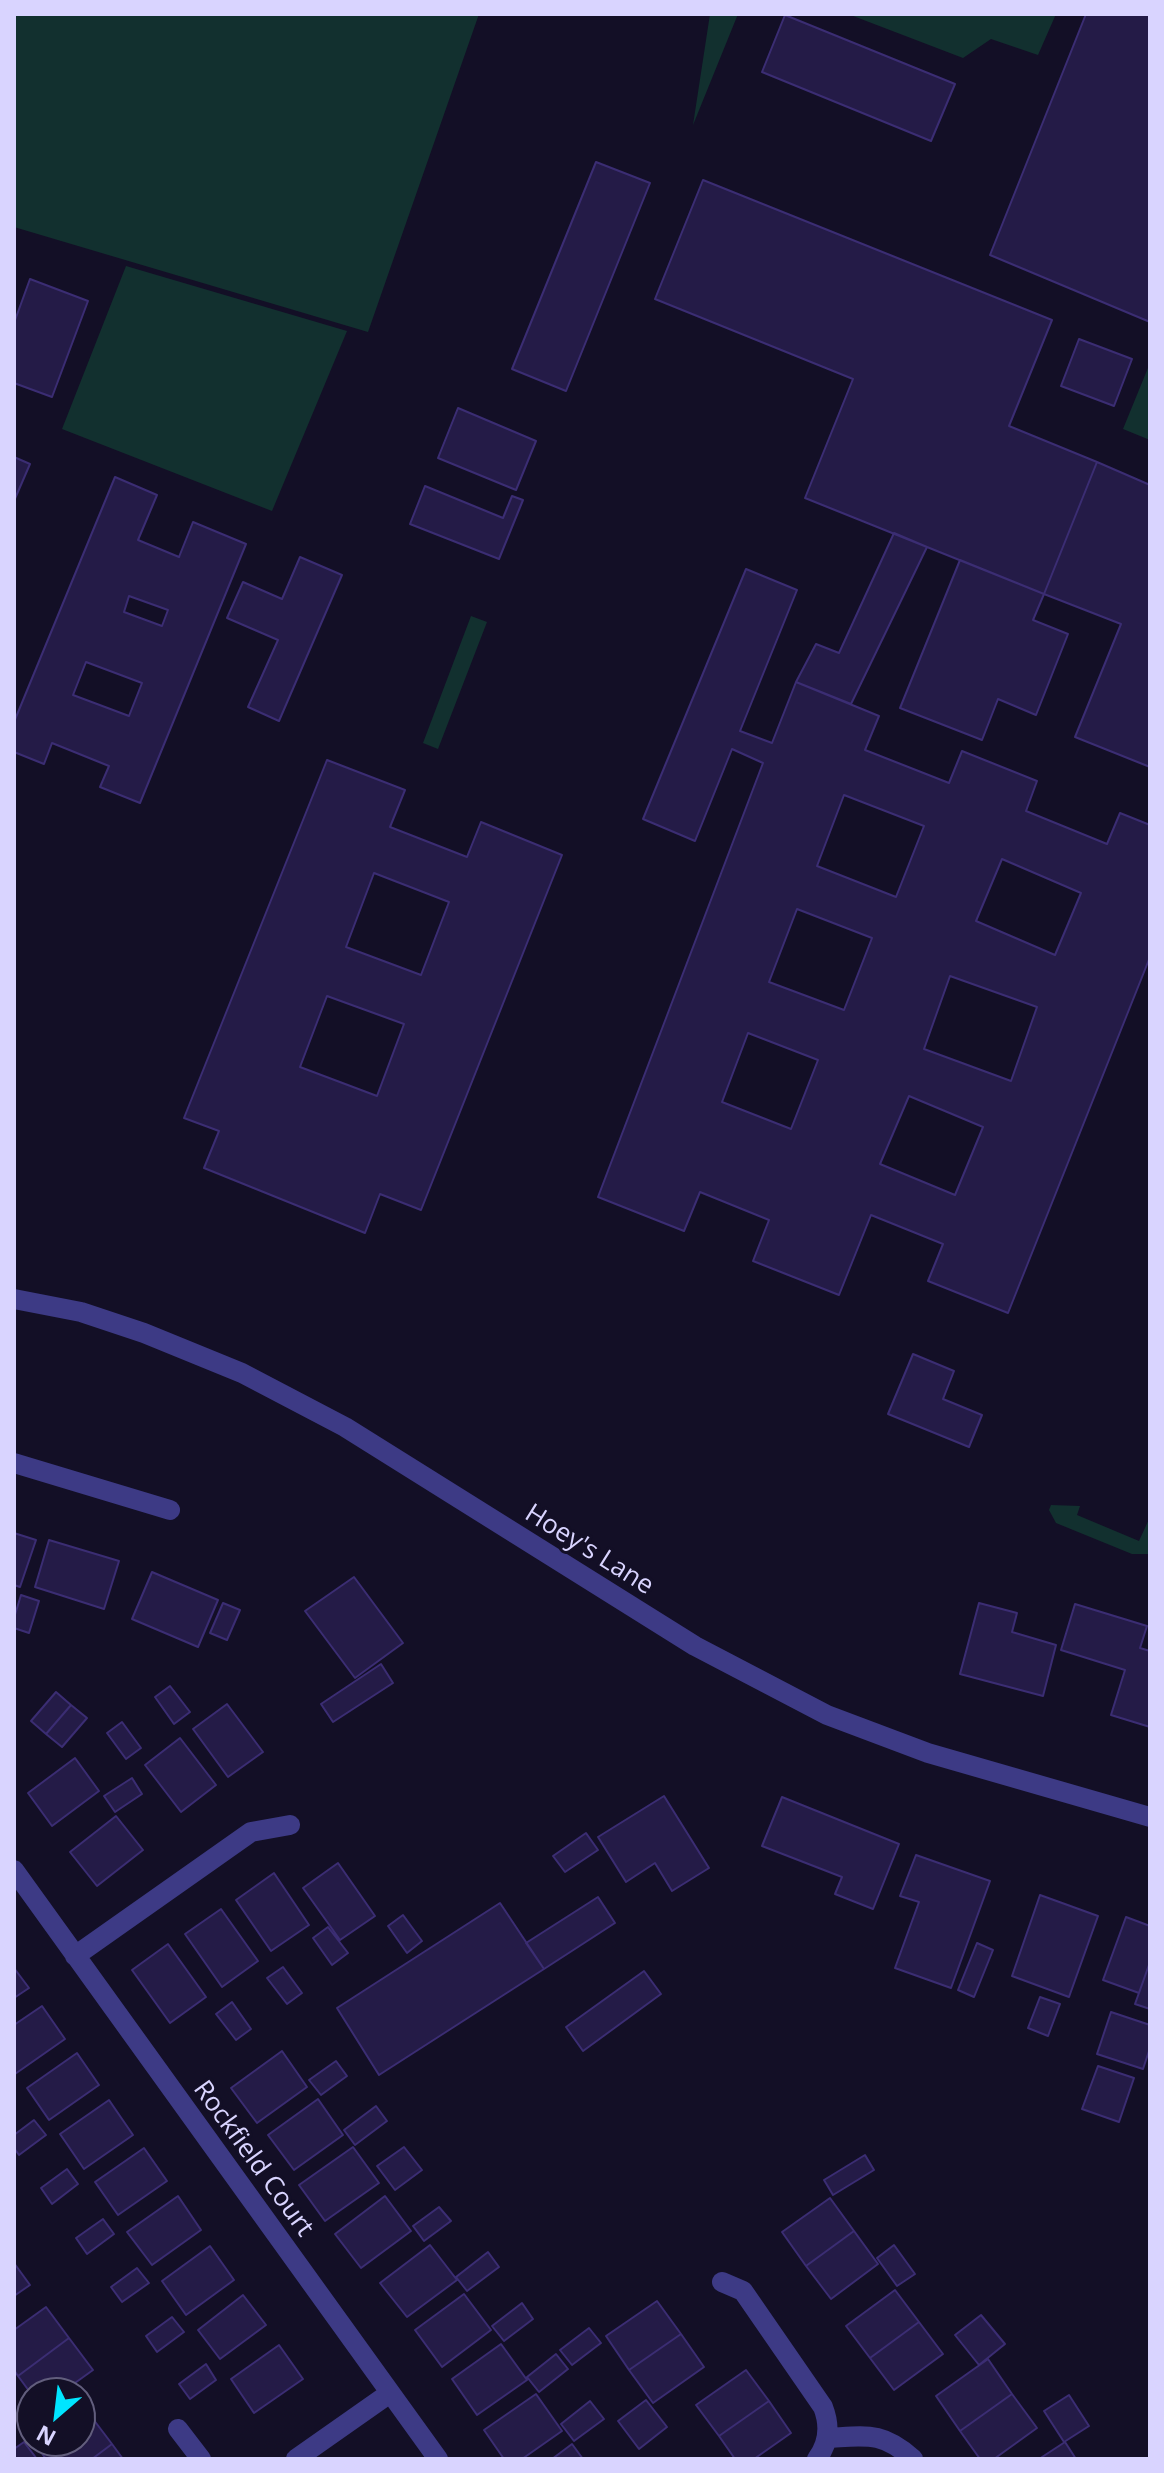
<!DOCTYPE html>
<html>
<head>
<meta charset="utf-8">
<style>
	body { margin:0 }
	#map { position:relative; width:1164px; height:2473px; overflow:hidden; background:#130f26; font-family:"Open Sans",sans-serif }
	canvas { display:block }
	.frame { position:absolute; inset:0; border:16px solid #d9d4ff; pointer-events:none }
	.north { position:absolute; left:16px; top:2377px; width:80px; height:80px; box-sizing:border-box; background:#130f26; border:2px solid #625e7d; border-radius:50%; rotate:208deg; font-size:22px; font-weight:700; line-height:32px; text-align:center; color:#d9d4ff }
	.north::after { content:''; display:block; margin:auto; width:28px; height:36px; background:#00e5ff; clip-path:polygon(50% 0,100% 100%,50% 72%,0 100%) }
</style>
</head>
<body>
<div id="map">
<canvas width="1164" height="2473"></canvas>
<div class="frame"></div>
<div class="north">N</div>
</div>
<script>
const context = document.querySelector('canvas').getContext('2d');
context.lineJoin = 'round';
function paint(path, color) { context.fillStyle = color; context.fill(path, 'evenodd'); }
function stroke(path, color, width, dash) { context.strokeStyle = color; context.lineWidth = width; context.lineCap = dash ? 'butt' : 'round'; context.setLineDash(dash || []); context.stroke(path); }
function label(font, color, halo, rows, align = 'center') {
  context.font = font + ' "Open Sans",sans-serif'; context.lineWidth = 6; context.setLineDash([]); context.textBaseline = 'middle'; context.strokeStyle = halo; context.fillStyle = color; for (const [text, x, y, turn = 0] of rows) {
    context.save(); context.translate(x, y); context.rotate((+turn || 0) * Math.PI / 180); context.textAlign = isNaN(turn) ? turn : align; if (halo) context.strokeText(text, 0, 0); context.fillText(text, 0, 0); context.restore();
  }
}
paint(new Path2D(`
	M14,14H479L368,332L14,227Z
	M710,14H738L693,125Z
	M848,14H1056L1038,55L991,39L963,58Z
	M126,266L347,331L272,511L62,429Z
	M1150,363V440L1123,429Z
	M471,616L487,622L438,749L423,743Z
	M1051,1505L1080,1506L1077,1515L1139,1541L1150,1517V1554H1132L1056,1523L1049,1510Z`), '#12302f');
const building = new Path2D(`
	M1086,14H1150V322L990,255Z
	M785,15L955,84L931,141L762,72Z
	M596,162L650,183L566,391L512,369Z
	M703,180L1052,320L1009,426L1097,462L1044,594L805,498L853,379L655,299Z
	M30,279L88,301L52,397L14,383V323Z
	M1079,339L1132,359L1114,406L1061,386Z
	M458,408L536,441L516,490L438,458Z
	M14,457L30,464L14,501Z
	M1097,462L1150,485V767L1075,737L1121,624L1044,594Z
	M115,477L157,495L138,540L179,557L193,522L246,544L140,803L100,787L109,766L52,743L44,764L14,752V722ZM129,596L168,610L162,626L124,612ZM86,662L142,683L129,716L73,695Z
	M425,486L503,518L512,496L523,500L499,559L410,524Z
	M894,533L927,547L851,704L796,682L816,644L839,653Z
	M300,557L342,575L279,721L248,707L278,640L227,618L243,582L282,599Z
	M960,560L1044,594L1033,620L1068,634L1036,715L998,699L982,740L900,708Z
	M746,569L797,590L740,731L772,743L796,682L879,716L865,750L949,783L962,751L1037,781L1026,811L1107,844L1120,813L1150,825V957L1008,1313L928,1281L943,1244L871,1215L839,1295L753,1261L769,1220L700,1192L684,1231L598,1197L763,763L732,749L695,841L643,819ZM844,795L924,826L896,897L817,866ZM1002,859L1081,893L1055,955L976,921ZM797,909L872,938L844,1010L769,982ZM950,976L1037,1007L1011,1081L924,1049ZM748,1033L818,1060L791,1129L722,1102ZM909,1096L983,1127L955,1195L880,1164Z
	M327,760L405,790L390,827L467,857L481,822L562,855L421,1210L380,1194L365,1233L204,1168L219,1131L184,1118ZM374,873L449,902L421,975L346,947ZM327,996L404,1024L377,1096L300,1067Z
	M913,1354L954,1371L943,1399L982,1415L969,1447L888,1414Z
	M14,1533L36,1540L20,1587L14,1585Z
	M49,1540L119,1561L104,1609L35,1587Z
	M152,1572L218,1600L198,1647L132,1619Z
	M354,1577L403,1643L355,1678L305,1611Z
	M21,1595L39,1601L29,1633L14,1628V1618Z
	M223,1603L240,1610L227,1640L210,1633Z
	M979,1603L1017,1613L1012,1632L1056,1645L1043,1696L960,1674Z
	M1075,1604L1147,1626L1140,1648L1150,1651V1727L1111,1715L1125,1670L1061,1650Z
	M381,1664L393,1683L333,1722L321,1704Z
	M170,1686L190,1712L174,1724L155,1697Z
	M56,1692L71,1705L46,1734L31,1721Z
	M227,1704L263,1752L228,1777L193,1729Z
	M71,1705L87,1718L62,1747L46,1734Z
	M122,1722L141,1748L126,1759L107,1733Z
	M180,1738L216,1785L181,1812L145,1765Z
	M75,1758L99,1791L52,1826L28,1793Z
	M132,1778L142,1794L115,1812L104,1796Z
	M664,1796L709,1868L672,1891L655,1863L626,1882L598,1837Z
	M782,1797L899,1844L873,1909L835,1894L842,1877L762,1846Z
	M116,1816L143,1850L97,1886L70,1852Z
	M586,1833L598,1850L565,1872L553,1856Z
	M916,1855L990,1881L951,1988L895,1968L919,1902L900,1896Z
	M338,1863L375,1916L340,1940L303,1888Z
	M274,1873L309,1925L271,1951L236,1900Z
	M1040,1895L1098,1916L1069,1997L1012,1976Z
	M598,1897L615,1923L544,1969L526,1943Z
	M500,1903L544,1969L379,2075L337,2008Z
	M221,1909L258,1961L222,1987L185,1934Z
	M403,1915L422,1941L407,1953L388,1926Z
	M1126,1917L1150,1926V1962L1139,1993L1103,1980Z
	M328,1927L348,1953L332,1965L313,1938Z
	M977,1943L993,1950L974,1997L958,1990Z
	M168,1944L206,1997L170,2023L132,1970Z
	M1150,1962V2009L1135,2004Z
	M283,1967L302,1993L287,2004L267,1978Z
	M14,1968L29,1988L14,1998Z
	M644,1971L661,1994L583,2051L566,2027Z
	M1040,1997L1060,2004L1048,2036L1028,2028Z
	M232,2002L251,2029L236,2040L216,2014Z
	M42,2006L65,2039L15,2074L14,2025Z
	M1111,2012L1150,2025V2048L1143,2069L1097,2054Z
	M282,2051L307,2087L257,2123L231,2088Z
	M77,2053L99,2085L49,2120L27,2088Z
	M336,2061L347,2076L321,2095L309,2080Z
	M1098,2066L1134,2078L1119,2122L1082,2109Z
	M318,2099L343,2135L294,2170L268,2135Z
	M109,2100L133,2135L84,2169L60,2134Z
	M376,2106L387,2121L355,2145L344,2130Z
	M34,2120L46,2135L19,2155L14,2148V2135Z
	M353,2147L379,2183L325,2221L299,2185Z
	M404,2147L422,2170L395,2190L377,2166Z
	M144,2148L167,2181L118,2215L95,2182Z
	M865,2155L874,2170L833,2195L824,2180Z
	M67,2169L78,2184L52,2204L41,2188Z
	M178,2196L201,2230L152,2265L127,2232Z
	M385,2196L411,2231L361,2268L335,2234Z
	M830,2198L854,2231L806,2266L782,2232Z
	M439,2207L451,2221L424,2241L413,2226Z
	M103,2219L114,2234L87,2254L76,2238Z
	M854,2231L878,2264L831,2299L806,2266Z
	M430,2245L457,2280L407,2317L380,2283Z
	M894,2245L915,2274L897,2286L877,2258Z
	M210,2246L234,2280L186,2315L162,2281Z
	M488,2252L499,2267L467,2291L456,2277Z
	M14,2263L30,2285L14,2296Z
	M137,2268L149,2283L122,2302L111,2287Z
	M895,2290L919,2322L870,2358L846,2326Z
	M464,2294L491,2330L442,2367L415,2330Z
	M243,2295L266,2325L220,2359L198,2330Z
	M657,2301L681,2334L629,2370L606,2336Z
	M522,2303L533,2319L504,2341L492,2326Z
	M46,2307L69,2338L18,2376L14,2370V2330Z
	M981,2315L1005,2344L979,2365L955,2335Z
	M172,2317L184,2332L157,2352L146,2336Z
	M919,2322L943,2354L894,2390L870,2358Z
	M589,2328L601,2343L572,2365L560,2350Z
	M681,2334L704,2367L653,2403L629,2370Z
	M69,2338L93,2370L61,2393L32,2395L18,2376Z
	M501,2344L527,2380L477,2415L452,2379Z
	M279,2345L303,2379L254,2413L231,2379Z
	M556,2354L568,2369L539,2392L527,2377Z
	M988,2359L1012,2394L960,2431L936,2396Z
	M206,2364L216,2380L190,2399L179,2384Z
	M746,2370L769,2401L719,2436L696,2405Z
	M536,2394L562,2431L522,2459H504L484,2430Z
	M1012,2394L1037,2428L994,2459H980L960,2431Z
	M1069,2395L1089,2426L1064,2442L1044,2411Z
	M646,2400L667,2427L639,2449L618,2421Z
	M590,2401L604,2419L574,2441L561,2424Z
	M769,2401L791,2433L754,2459H735L719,2436Z
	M87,2411L112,2444L92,2459H46L38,2448L47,2441H80V2417Z
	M24,2442L37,2459H14V2449Z
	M1065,2442L1076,2459H1039Z
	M112,2444L123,2459H92Z
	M572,2444L583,2459H552Z`);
paint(building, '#241b47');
stroke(building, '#3b2d73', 2);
stroke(new Path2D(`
	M14,1299L81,1312L144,1333L242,1373L345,1427L695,1646L827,1715L928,1753L1150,1817
	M14,1463L170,1510
	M14,1870L438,2459
	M75,1956L251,1832L290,1825
	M722,2282L743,2291L823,2407C830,2425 829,2443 817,2459
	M178,2429L201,2459
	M827,2438C866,2436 882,2431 913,2459
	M296,2459L390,2393`), '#3d3a85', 20);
label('26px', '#d9d4ff', '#130f26', [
	["Hoey's Lane",589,1550,32],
	["Rockfield Court",253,2159,54]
]);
</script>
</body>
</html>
